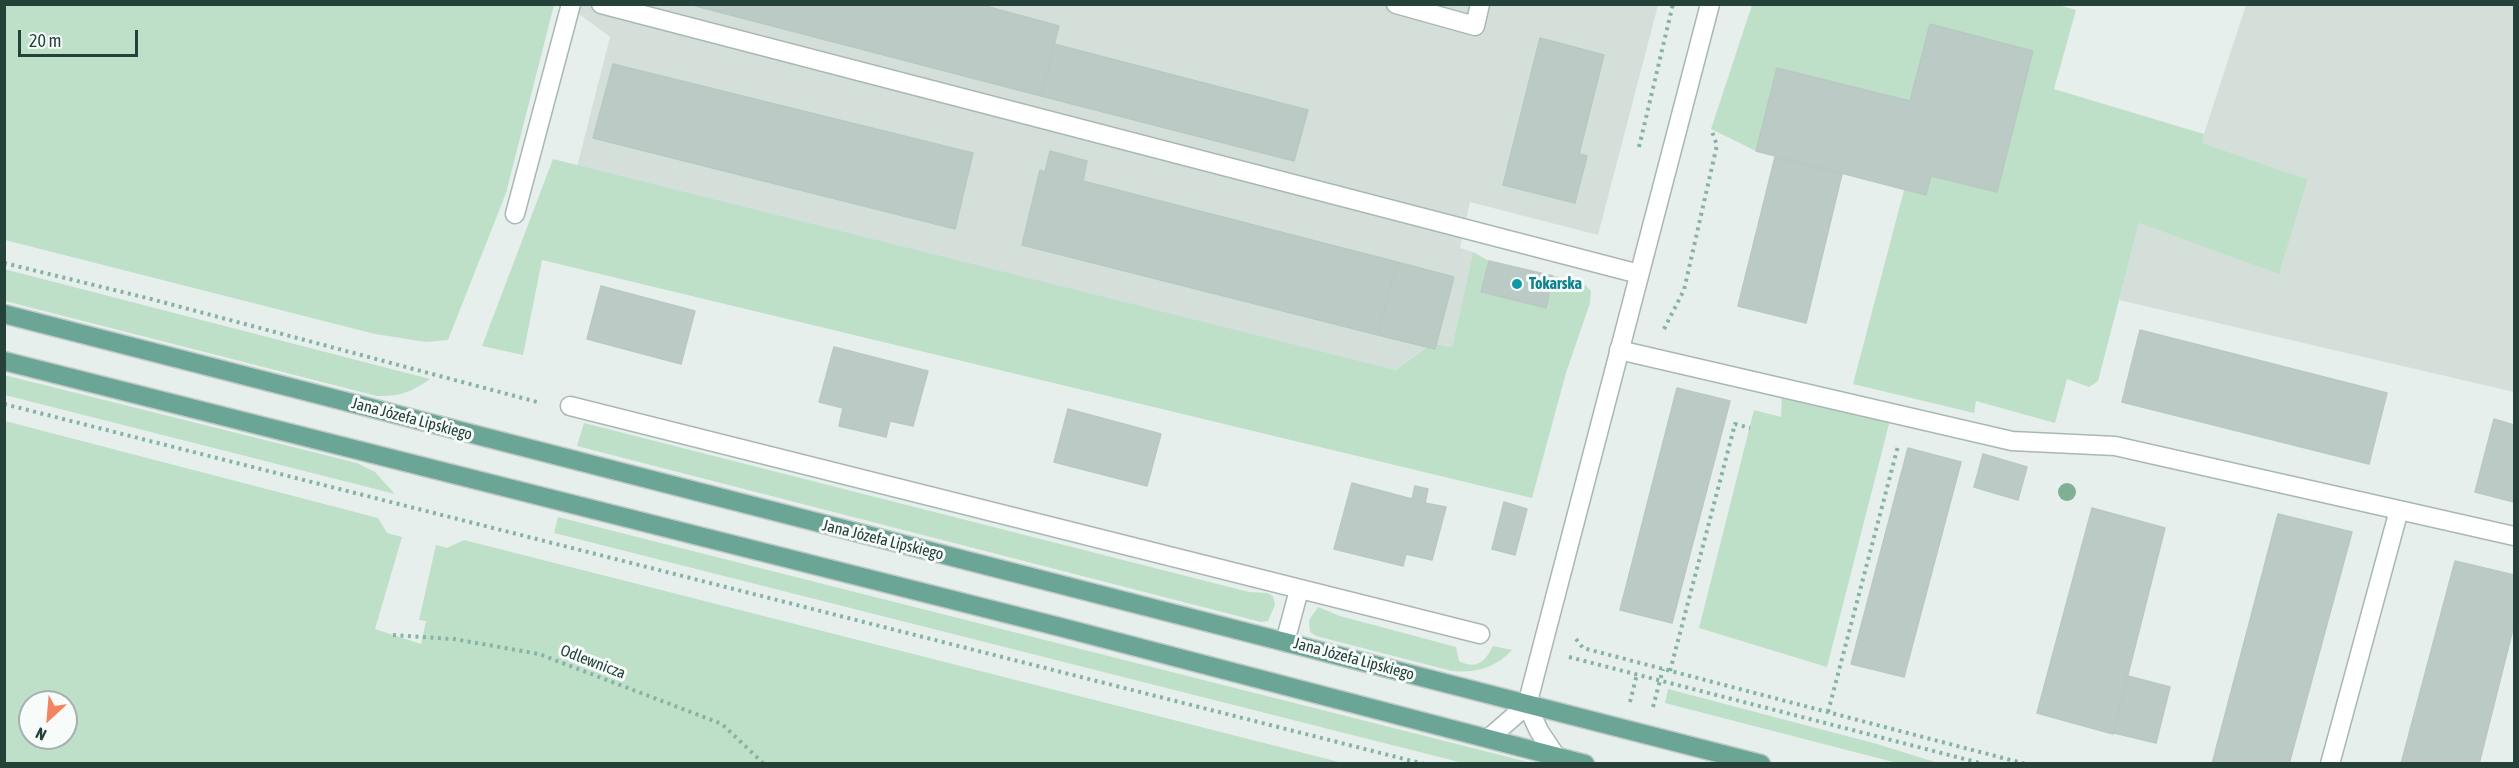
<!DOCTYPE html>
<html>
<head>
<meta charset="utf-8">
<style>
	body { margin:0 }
	#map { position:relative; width:2519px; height:768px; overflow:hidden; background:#e6efeb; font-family:"Asap Condensed",sans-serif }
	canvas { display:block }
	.frame { position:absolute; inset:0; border:6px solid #24423a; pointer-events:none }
	.north { position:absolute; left:18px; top:690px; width:60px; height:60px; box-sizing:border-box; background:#f7fbf9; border:2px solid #a3b1ad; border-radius:50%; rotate:206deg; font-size:16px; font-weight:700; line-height:24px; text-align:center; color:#24423a }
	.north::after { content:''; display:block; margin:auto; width:21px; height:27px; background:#f4845f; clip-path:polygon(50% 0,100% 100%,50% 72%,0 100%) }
	.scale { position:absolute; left:18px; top:30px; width:120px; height:27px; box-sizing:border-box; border:3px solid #24423a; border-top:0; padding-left:8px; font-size:18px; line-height:21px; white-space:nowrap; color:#24423a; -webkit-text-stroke:4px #f7fbf9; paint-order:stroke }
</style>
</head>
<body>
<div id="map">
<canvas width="2519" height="768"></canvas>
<div class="frame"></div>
<div class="north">N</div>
<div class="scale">20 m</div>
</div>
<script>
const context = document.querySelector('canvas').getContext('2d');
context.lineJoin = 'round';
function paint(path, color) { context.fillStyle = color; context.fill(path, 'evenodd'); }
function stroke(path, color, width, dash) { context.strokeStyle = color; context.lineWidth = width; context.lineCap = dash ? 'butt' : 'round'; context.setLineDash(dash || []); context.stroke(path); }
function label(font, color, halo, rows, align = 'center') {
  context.font = font + ' "Asap Condensed",sans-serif'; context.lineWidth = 6; context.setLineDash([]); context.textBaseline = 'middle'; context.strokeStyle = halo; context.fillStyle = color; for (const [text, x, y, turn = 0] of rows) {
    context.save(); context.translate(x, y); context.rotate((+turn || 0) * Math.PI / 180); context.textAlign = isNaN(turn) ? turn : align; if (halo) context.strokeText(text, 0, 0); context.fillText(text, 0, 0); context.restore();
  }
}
paint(new Path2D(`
	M567,5H1658L1598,235L1470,202L1460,248L1473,252L1452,347L1432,343L1396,370L577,167L610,37Z
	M2246,5H2514V392L2119,300L2139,223L2279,273L2308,181L2201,143Z`), '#d4dfda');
paint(new Path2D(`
	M4,5H554L506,193L448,340L426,342L375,334L5,240Z
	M1752,5H2058L2076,10L2054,89L2204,134L2202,143L2308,180L2279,274L2139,223L2098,381L2089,387L2067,379L2055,423L1976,401L1974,413L1853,384L1904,190L1756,151L1711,129Z
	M553,159L1396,370L1427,347L1434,349L1436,344L1452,347L1473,252L1489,261L1482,293L1545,308L1553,276L1579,279L1591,291L1590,303L1566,373L1532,498L542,260L523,355L482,346Z
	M4,269L430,379C411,392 400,397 377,396L5,301Z
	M4,375L357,463L375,472L395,494L5,395Z
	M1782,395L1890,420L1827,667L1699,628L1754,410L1781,417Z
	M5,421L378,518L387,533L402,537L375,629L421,644L426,621L419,620L436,545L447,548L464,540L1343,763H5ZM30,702H66V738H30Z
	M584,423L1249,592L1267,593L1273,596L1275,605L1268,621L1261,622L577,446Z
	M558,517L1532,763H1463L554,533Z
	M1318,607L1340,616L1456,647L1459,661C1476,670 1485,662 1493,646L1512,650C1495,668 1477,673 1452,671L1316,636L1310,632L1309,620Z
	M1668,689L1877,744L1938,763H1897L1665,703Z`), '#bfe0c8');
const building = new Path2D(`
	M688,4H978L1059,26L1041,96Z
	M1930,24L2033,51L1997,192L1931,176L1926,195L1756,151L1777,68L1910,101Z
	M1540,38L1604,55L1579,154L1587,156L1575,203L1503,185Z
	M1054,44L1308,110L1294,161L1041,96Z
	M613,64L973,153L955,229L593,138Z
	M1050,151L1087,161L1083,181L1397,262L1378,335L1022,245L1040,170L1045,172Z
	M1775,157L1842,174L1806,323L1738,306Z
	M1489,261L1553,276L1546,308L1481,292Z
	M1397,262L1454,277L1435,349L1378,335Z
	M601,286L695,311L681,364L587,339Z
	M2140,330L2387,393L2369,464L2122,402Z
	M834,347L928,371L913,426L890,421L886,437L839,426L843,408L819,402Z
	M1677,388L1730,401L1672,623L1620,610Z
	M1068,409L1161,434L1147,486L1054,462Z
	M2494,419L2514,425V502L2475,492Z
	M1908,448L1961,462L1904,677L1851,664Z
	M1983,454L2027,467L2018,500L1974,487Z
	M1352,483L1412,499L1415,486L1428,489L1425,503L1446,507L1432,560L1406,554L1403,566L1334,549Z
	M1504,502L1527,509L1515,555L1492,549Z
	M2092,508L2165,528L2113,734L2037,713Z
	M2278,514L2352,532L2289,764H2212Z
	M2455,561L2514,575V625L2479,764H2401Z
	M2128,676L2170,687L2156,743L2114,733Z`);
paint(building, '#bbcac4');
stroke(building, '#b8c9c2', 1.5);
const service = new Path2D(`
	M601,4L1639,274
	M1396,4L1475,26L1480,4
	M515,214L571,4
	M1619,350L2012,441L2115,446L2399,510L2330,764
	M2399,510L2514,536
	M1285,642L1299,590`);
const minor = new Path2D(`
	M570,406L1480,634
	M1489,738L1527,705
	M1555,755L1539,731L1527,705L1710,4`);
const primary = new Path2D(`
	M4,314L1761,764
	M4,361L1060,627L1585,764`);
stroke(service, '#a8b8b2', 21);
stroke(minor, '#a8b8b2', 21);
stroke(primary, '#c2cac8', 21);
stroke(new Path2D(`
	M1639,147L1673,4
	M4,263L151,299L541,403
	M1664,329L1684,290L1717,145L1711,129
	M4,404L1424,764
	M393,635L454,639L539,654L722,724L764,764
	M1576,639L1583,648L2026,764
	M1569,657L1984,764
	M1670,671L1735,424L1750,428
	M1630,702L1637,674
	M1653,707L1663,669
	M1828,712L1898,446`), '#86b3a5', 4, [3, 4.5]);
stroke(service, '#fff', 18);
stroke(minor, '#fff', 18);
stroke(primary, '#6aa596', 18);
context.fillStyle = '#80af93';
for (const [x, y] of [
	[2067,492]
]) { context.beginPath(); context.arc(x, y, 9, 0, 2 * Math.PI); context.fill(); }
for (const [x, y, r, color] of [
	[1517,284,6,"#0f9aa8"]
]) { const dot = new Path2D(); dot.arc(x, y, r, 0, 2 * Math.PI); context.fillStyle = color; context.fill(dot); stroke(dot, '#f7fbf9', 2); }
label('bold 16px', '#0d838f', '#f7fbf9', [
	["Tokarska",1529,284]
], 'left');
label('16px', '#24423a', '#f7fbf9', [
	["Jana Józefa Lipskiego",412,419,15],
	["Jana Józefa Lipskiego",883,540,14],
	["Jana Józefa Lipskiego",1354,659,15],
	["Odlewnicza",593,662,21]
]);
</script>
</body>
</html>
